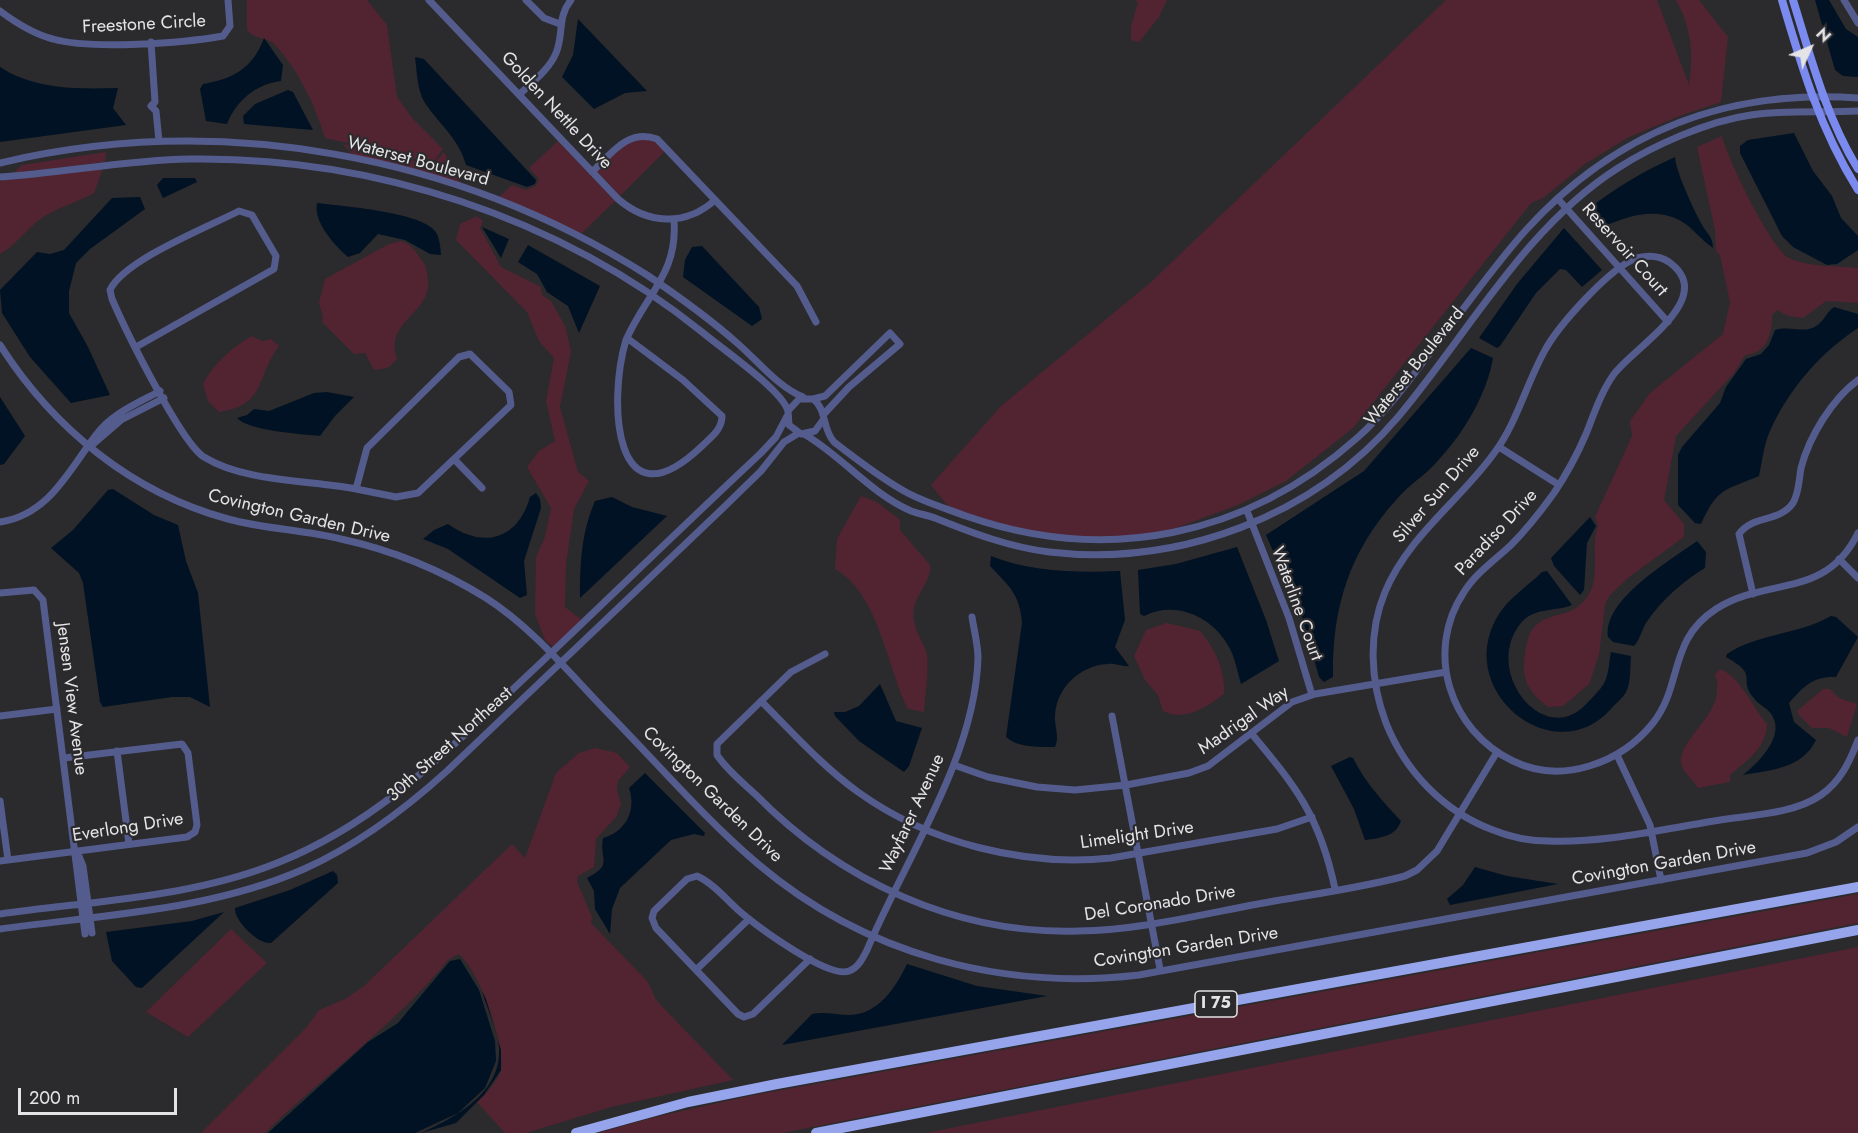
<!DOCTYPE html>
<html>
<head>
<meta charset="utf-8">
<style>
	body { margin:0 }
	#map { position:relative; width:1858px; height:1133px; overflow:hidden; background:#2b2a2d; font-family:Jost,sans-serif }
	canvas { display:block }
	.north { position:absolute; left:1780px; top:18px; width:60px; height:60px; -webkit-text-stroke:4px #2b2a2d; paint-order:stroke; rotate:46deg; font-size:16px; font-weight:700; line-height:24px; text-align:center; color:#e4e3e5 }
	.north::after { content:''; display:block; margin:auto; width:21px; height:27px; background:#e4e3e5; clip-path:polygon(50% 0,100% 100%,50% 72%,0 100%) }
	.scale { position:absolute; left:18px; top:1088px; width:159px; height:27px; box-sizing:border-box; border:3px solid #e4e3e5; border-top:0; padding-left:8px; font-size:18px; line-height:21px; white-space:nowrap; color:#e4e3e5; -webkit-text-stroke:4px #2b2a2d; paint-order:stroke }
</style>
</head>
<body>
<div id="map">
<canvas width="1858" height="1133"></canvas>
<div class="north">N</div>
<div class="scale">200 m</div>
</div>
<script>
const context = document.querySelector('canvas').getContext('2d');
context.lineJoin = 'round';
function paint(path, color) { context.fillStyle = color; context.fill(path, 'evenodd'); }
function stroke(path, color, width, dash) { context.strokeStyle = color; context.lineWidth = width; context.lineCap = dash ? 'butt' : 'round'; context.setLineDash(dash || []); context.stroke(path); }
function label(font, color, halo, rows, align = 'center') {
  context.font = font + ' Jost,sans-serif'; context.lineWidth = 4.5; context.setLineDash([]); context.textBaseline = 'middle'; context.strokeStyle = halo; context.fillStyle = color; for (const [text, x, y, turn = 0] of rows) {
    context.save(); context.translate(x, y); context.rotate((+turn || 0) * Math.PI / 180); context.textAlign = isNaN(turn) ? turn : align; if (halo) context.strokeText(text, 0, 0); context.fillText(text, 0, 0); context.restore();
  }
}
paint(new Path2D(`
	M247,0H367L387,25L397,97L412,118L443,149L435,160H420L325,138C315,105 298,69 274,44C267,37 256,40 247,30Z
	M1135,0H1167L1159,17L1139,42L1131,40V26L1138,3Z
	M1446,0H1657L1689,85C1694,54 1691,27 1676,0H1699L1728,37L1721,102L1682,115L1627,138L1585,164L1543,198L1531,203L1353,428L1286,481L1238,505L1154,536L1070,539L1002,528L952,511L931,485L1001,406L1150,283Z
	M1722,136C1727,158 1771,249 1789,258C1807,267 1838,266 1858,268V303L1826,301L1803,318L1788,316L1777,310L1772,315C1772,335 1767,353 1745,355L1734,373L1676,436L1664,500L1684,524V537L1629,577L1610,595L1605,604L1599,655L1589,684L1563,706L1548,707C1524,689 1521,675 1526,647C1528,638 1530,629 1539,623C1557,610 1573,619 1589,594C1601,575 1590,546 1598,526L1595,517L1632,436L1630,421L1650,393L1723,334L1730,302L1720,255L1716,251L1715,230L1697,147Z
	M642,138L655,142L665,151L620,196L596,171L626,144Z
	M558,141L615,201L581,234L499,197L512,185L526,190L536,186L539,179L529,168Z
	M343,144L420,162H435L444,152L461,183L351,154Z
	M106,152L105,162L13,173L22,165Z
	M103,168L94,193C76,203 56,208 39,220C25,231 16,245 0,254V182L4,179Z
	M477,216L483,221L480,228L501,267L541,287L542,295L551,301L565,326L571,351L560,407L578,472L589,481L574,509L566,564L565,607L582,620L553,647L545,640L535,614L536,557L545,537L551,508L527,467L539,451L555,441L546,401L554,358L539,341L527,312L456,240L460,224Z
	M401,241C413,245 414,250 421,259C427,267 427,272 428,281C431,313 384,322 397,358C391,368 385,369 374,370L365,353L354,354L322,322L323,317L319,303L325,279L389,244Z
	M252,336L262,341L271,339L279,346C256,376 267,405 219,412L208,401L203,384C213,364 232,347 252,336Z
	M861,496L877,502L900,520V530L930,565C932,580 917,593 914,608C911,625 920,636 926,651C930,664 925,697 924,712L908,709C887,667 879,594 835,569L837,539Z
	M1167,623L1200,631C1216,650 1225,670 1224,694C1207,707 1185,722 1163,711L1158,695L1145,680L1134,656L1146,630Z
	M1720,669C1739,675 1753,708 1767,724C1766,749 1747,760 1730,775V782L1698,788C1694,780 1685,775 1682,766C1674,738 1729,716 1715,674Z
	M1823,689H1830L1839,698L1857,704L1847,737L1829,728H1812L1798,714V710Z
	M595,748L617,753L630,767L618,781L617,790L621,804L616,817L596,839L594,867L578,876L577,882L592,917L591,923L648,982L656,1000L733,1080L611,1107L526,1133H505L477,1102C485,1095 499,1080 501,1069C506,1045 478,966 458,954L448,960C395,1025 325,1074 265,1133H201L306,1028L319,1010L345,999L363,987L512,844L525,858L556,773L579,753Z
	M1858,894V923L782,1133H598L655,1117L749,1096Z
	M231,929L267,963L188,1037L146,1012Z
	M1858,947V1133H926Z`), '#522432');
paint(new Path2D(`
	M1815,0H1829L1846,29L1858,37V77L1843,76L1835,70Z
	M578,19L647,91L625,93L594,109L562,77L573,55Z
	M264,38L283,65L281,81C256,84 236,101 227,124L206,121L200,89L203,84C233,79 253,68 264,38Z
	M415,57L424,59L536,180L535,184L527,187L466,165C459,139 440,125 425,103C417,90 417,72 415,57Z
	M0,67C35,90 78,89 118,88L113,108L126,125L0,142Z
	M288,90L293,92L313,130L244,124L243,116L255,104Z
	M1794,133L1813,171L1832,196L1841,218L1858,236V250L1837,264L1827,265L1793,247L1782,236L1740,153V146L1748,140Z
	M1675,157C1676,172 1693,208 1701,223C1706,233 1713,236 1713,248C1701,240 1693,228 1681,221C1656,207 1627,216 1603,227L1589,212L1587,210C1615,188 1644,171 1675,157Z
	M163,178H195L197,182L163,198L157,185Z
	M140,197L145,209L90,249L76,263L69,291V313L88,347L110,395L71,403L30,357L2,313L0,290L37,252L50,254L64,250L112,198Z
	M317,203C342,206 416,212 433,229C440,235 440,246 441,255L430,254L405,240L378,234L360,253L348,257C335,246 313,222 317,203Z
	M482,227L509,239L501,258Z
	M1564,228L1602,270L1582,287L1566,270L1560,269L1536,293L1500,346L1497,348L1479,338L1517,284Z
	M528,245L600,286L579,333L568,306L547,292L537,274L518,262Z
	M702,246L759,307L762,319L752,326L683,277L685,260L692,247Z
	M1834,307L1858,314V328C1821,352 1788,390 1770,431C1764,444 1762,462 1759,476C1724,491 1718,487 1701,524L1695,523L1678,505V455L1682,447L1720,403L1726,387L1746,359L1761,354L1769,345L1775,330C1787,326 1798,331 1809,329C1823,326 1825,313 1834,307Z
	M1471,348L1493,358C1486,399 1459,440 1430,469C1419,479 1406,488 1396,500C1349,552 1332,608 1333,677L1324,682L1319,677L1302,617L1266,535L1364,471Z
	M327,392L354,397L335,416L320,436C301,434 249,431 237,418L247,415L254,409L269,411L314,393Z
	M0,397L25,436L4,464L0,465Z
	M113,489L154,515L178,525L186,561L198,593L210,707L190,697H172L103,707L100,702L83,583L79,573L51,548L73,530L108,490Z
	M536,493L540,499L541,508L524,561L527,595L520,598L448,549L423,539L434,530L448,524C483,549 518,540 530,497Z
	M612,497L632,507L667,516L580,598C580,564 581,534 595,501Z
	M1590,517L1596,526L1587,543L1584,590L1580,595L1554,566L1551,558Z
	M1697,541L1706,552L1705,568C1683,581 1663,599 1648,620C1642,628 1641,638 1634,646L1613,642L1608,637C1603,599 1670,561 1697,541Z
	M1237,547L1266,620L1279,661L1241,684C1238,674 1236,663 1232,653C1217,619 1178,599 1144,616L1140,614L1138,570L1176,564Z
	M991,556C1031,572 1078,573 1120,571L1125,620L1115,647L1129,666C1123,667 1115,663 1107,664C1080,666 1057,687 1055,715C1054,726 1060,737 1055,747C1041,747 1017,748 1006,737L1022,623C1020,594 1009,586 990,566Z
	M1547,571L1572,605C1555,612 1534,607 1521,623C1481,671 1546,753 1589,701C1595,695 1603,687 1606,679C1609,671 1609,661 1611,652L1631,656C1630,666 1631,683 1626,692C1623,698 1615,704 1611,709C1554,773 1451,690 1499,614C1509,598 1529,585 1542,572Z
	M1831,616L1836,617L1858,637L1836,677C1813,676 1804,686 1789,703L1794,722L1816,740C1802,769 1770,770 1743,775C1757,764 1784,738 1773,717C1769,708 1758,705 1753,697C1738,678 1760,676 1726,657L1727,654C1759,633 1798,635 1831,616Z
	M880,684L896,721L922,728L909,766L904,772L859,741L835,716L834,712H845L859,706Z
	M1350,757L1353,758C1365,782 1382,801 1401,821C1396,837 1379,838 1365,840L1354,809L1331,766Z
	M645,773L705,833L704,836L694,834L671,840L620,888L612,909L610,934L595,909L594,891L587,878C614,864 599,861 603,838C625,832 637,811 629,788Z
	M1475,867L1507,876L1558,884L1450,905L1447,899L1463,885Z
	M333,871L337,875L338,883L271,943C259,945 234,921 235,908L290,890Z
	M224,912L142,988L136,987L112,961L106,932L192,921Z
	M460,959L479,990L495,1041L496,1061L485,1088L458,1113L415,1133H268L368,1042L398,1023L450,961Z
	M907,964L977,986L1047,996L782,1045L812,1014C825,1011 837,1015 850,1015C879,1014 896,987 907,964Z
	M482,991L486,999L501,1050V1070L484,1095L456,1123L421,1133C458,1116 507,1090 498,1040C494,1024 487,1007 482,991Z`), '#001223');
stroke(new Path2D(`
	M429,0L618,199C647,224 685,227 715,200
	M526,0L544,18L560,24
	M1844,0L1858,23
	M0,11C16,23 33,34 53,39C91,50 184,43 223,36L230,26L228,0
	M151,42L155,102L151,106L156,111L159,141
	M519,95C532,82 549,70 556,53C564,34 557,17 571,0
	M0,163C220,111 456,154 647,275C678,296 709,318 737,343C758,361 778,387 803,397
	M592,172C611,154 628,128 657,139L797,286L816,322
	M0,177C63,173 126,160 189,159C372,156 559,217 702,332C721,348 782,390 788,411
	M1558,199L1668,322
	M627,338L683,380L722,416C722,430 711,437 702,446C613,531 608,400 626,340C646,294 678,274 674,220
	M0,345C53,428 132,493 228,519C265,529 304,530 341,539C392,550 441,570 486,598C533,628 571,675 609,714C658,764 705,819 758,864C864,954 1002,991 1139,975L1807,853L1836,842L1858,827
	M136,347L274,269L276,256L252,215L239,211C208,227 124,260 110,290L112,299C125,329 181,443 204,457C244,482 309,480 356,489
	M470,354L509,392L511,405L418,493L396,497L356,489L367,448L459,357Z
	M813,399L825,396L890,333L900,344L849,387L823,415
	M823,420L815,431L801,434L789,425L788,411L799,399H813C827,409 822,429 834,442C856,459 879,477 904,491C923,502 945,508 966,516C1106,565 1246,537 1357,438C1393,406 1421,364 1450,326C1475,294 1499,260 1526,230C1616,131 1726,89 1858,98
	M804,434C842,456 870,493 911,511C919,514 927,515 935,518C972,533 1009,547 1049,552C1179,567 1313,517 1398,417C1468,334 1525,227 1618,168C1654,145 1708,121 1751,115C1786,110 1823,113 1858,111
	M92,445L121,420L164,398
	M1499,447L1559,485
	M455,460L482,488
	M1247,511L1289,618L1312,695
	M0,522C49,515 69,470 96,435C111,414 138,403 160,391
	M1858,533C1825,600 1768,576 1716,609C1668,640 1683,685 1653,723C1621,763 1562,785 1513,761C1450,731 1424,652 1464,592C1476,573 1495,560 1511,545C1527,529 1541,511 1554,493C1566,475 1577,455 1586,434C1594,414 1601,392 1614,374C1634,347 1719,298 1669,262C1660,256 1648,255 1637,258C1610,267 1557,327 1544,352C1526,385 1517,422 1495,452C1460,501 1409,535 1385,592C1368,633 1370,681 1386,723C1405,771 1444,812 1493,830C1510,837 1529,841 1548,841C1604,843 1659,830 1714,821C1748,815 1792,815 1821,795C1841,781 1850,761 1858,740
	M1839,559L1858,578
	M0,593L34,590L43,600L85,934
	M1753,594L1739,534C1752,515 1779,523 1793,503C1799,493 1799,479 1801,468C1809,437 1832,399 1858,380
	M825,654L791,672L717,744V755C727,770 742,782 755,794C840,881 956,935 1079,931C1139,930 1199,915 1258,904C1306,895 1357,889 1405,876L1417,870L1437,851L1497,752
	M761,701C792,732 822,766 858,792C929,843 1024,867 1111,858L1277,829L1312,817
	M0,716L57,709
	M1112,716L1160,969
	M1251,733C1297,788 1320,817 1335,889
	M117,751L129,844
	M1617,755L1650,825L1661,880
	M954,765L988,777L1037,787L1075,790L1126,785L1189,773L1208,766L1292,702L1315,694L1446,672
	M0,801L8,860
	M79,856L83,866L92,933
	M0,861L187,837L195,832L197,825L188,753L182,744L64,758
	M0,914C91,901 190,898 277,863C380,822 450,748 530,673C607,600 683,526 761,453L776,437L787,416
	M0,929C101,915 209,911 304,869C358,845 404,810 447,771L721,510L761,471L784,442L799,433
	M810,959L753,1014L744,1017L738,1014L656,928L652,918L654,911L687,879L697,876C715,884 729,903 744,915C761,929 829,979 849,971C858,968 863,958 867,950C905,859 975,758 978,658C978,645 974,630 972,617
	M696,970L749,919`), '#535c8c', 7);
stroke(new Path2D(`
	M1782,0C1802,68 1820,129 1858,190
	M1793,0C1811,58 1826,117 1858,169`), '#7a8aee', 8);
stroke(new Path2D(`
	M576,1133L688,1102L777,1084L1858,887
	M816,1133L1858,930`), '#95a4eb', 10);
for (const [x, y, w] of [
	[1216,1004,42]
]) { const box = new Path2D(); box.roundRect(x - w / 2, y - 13, w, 26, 4.5); context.fillStyle = '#2b2a2d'; context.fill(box); stroke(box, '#e4e3e5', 1.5); }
label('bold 16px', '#e4e3e5', null, [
	["I 75",1216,1004]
]);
label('18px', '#e4e3e5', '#2b2a2d', [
	["Freestone Circle",144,25,-3],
	["Golden Nettle Drive",556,111,47],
	["Waterset Boulevard",418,162,15],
	["Reservoir Court",1624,250,48],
	["Waterset Boulevard",1415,367,-51],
	["Silver Sun Drive",1437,495,-49],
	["Covington Garden Drive",299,517,13],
	["Paradiso Drive",1497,533,-47],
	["Waterline Court",1296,604,70],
	["Jensen View Avenue",71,699,83],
	["Madrigal Way",1244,721,-35],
	["30th Street Northeast",450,745,-42],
	["Covington Garden Drive",712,795,44],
	["Wayfarer Avenue",913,814,-65],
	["Everlong Drive",128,828,-9],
	["Limelight Drive",1137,836,-8],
	["Covington Garden Drive",1664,864,-10],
	["Del Coronado Drive",1160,904,-9],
	["Covington Garden Drive",1186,948,-9]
]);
</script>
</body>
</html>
